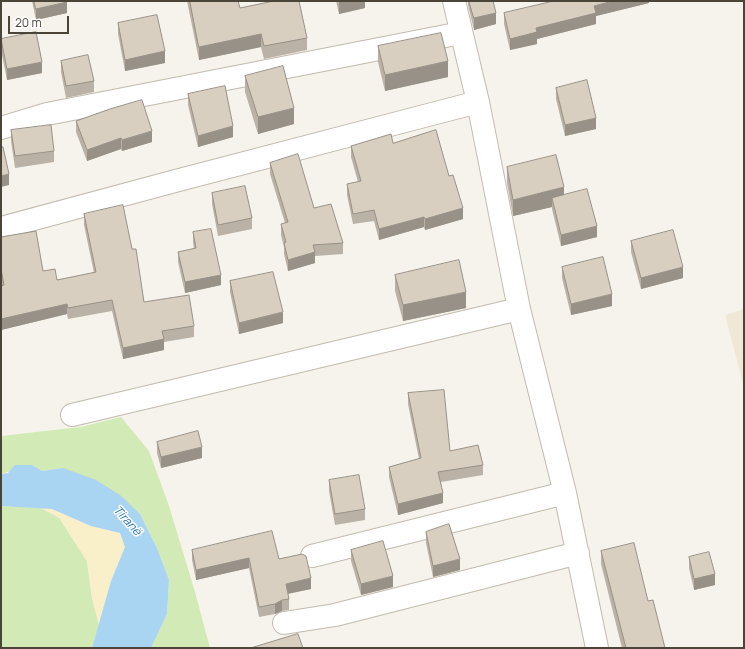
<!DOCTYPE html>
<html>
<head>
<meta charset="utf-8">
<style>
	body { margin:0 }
	#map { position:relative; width:745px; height:649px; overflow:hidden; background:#f6f3ec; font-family:Manrope,sans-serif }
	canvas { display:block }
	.frame { position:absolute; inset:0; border:2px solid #4b4439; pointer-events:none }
	.scale { position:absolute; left:8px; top:16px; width:61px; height:18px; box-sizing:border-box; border:2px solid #4b4439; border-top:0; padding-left:5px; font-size:12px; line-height:14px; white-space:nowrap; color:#4b4439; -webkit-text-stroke:3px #fff; paint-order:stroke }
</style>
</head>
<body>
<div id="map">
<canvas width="745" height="649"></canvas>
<div class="frame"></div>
<div class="scale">20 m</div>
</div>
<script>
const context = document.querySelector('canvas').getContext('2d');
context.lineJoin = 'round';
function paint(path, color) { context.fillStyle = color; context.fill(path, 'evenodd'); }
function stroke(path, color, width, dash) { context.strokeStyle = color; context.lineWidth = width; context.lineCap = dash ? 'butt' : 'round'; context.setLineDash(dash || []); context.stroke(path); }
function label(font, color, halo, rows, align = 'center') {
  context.font = font + ' Manrope,sans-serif'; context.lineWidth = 3; context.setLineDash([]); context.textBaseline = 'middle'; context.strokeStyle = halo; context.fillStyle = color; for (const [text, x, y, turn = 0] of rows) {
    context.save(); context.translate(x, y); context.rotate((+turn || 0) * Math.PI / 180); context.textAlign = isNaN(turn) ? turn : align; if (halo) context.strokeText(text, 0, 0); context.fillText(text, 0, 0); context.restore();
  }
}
paint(new Path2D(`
	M744,309V387L725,315Z`), '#efe8d6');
paint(new Path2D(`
	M121,417L149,451L169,506L195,592L210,648H151L167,614L169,580L157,548L140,514L63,468L42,471L32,465L1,474V436L81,427Z
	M1,506L41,508L59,517L87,561L92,598L99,625L92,648H1Z`), '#d2eab5');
paint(new Path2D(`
	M41,508H52L91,526L120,533L125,547L111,581L99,625L92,598L87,561L59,518Z`), '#f9efc9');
paint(new Path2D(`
	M15,465H32L42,471L63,468L96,480L120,495L140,514L157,548L169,580L167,614L151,648H92L111,581L125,547L120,533L91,526L52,509L1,506V474L8,473Z`), '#a9d4f2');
const minor = new Path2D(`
	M454,1L478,102L519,309L565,493L597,648
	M1,128L47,114L461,33
	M1,228L179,180L478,102
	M72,415L519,309
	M312,556L565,493
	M284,623L335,615L578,553`);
stroke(minor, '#c2bbae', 24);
stroke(minor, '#fff', 22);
paint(new Path2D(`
	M32,1H67V13L36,20Z
	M187,1H238L240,8L307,38V50L264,59L261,47L199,60Z
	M336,1H365V8L339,14Z
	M468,1H493L496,24L474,30L468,5Z
	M649,1V3L596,16V24L537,39V44L510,50L504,24V13Z
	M118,23L165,63L125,71L118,34Z
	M1,39L42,73L7,80L1,50Z
	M378,46L448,77L385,91L378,62Z
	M61,61L94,81V92L66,98L61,72Z
	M245,76L294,124L258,134L245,92Z
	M556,88L596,129L565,136L556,99Z
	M188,94L233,137L198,147L188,105Z
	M76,121L152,142L122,151L121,149L87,161L76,132Z
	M11,130L54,151V162L15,168L11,141Z
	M393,143L449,176L463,219L425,230L424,227L379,240L374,221L353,224L347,195V184L358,182L351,157V146Z
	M270,163L314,208L343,243V254L315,256V263L288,271L284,254V247L281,235V224L285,223L270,174Z
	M507,167L564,195L597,237L561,246L552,209V207L513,216L507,183Z
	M212,193L252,218V229L218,236L212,204Z
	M84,214L132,249L144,302L194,326V337L164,342V350L123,359L112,311L68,319L67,314L1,330V286L2,285L1,280V237L43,271L57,280L94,273L84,225Z
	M193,232L221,285L185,293L178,262V252L194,249L193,242Z
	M631,241L683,278L641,289L631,252Z
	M562,267L612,306L571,315L562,278Z
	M395,275L466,308L403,321L395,291Z
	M230,281L283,323L239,334L230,292Z
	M408,393L450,451L483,465V475L441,482L443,503L398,515L389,477V467L419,459L408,404Z
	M157,442L202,458L161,468L157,453Z
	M329,480L365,509V520L335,525L329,491Z
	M426,532L460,570L433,577L426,543Z
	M192,550L279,559L311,589L288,594L289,599V610L282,611L275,614L259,617L249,568L196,580L192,560Z
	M351,550L393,587L361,595L351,561Z
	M601,551L648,601L665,648H622L601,564Z
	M689,557L715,585L694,590L689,568Z`), '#bab2a6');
paint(new Path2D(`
	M339,1H365V8L339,14Z
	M613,1H649V3L596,16V24L537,39V44L510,50V39L536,28L594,6Z
	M67,2V13L36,20V9Z
	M496,13V24L474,30V18Z
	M261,34V47L199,60V47Z
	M165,51V63L125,71V60Z
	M448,61V77L385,91V75Z
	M42,62V73L7,80V69Z
	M294,108V124L258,134V117Z
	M596,118V129L565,136V125Z
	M233,126V137L198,147V136Z
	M152,131V142L122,151V140Z
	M121,138V149L87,161V150Z
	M9,174V185L1,187V176Z
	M564,187V203L552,198V207L513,216V200Z
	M463,208V219L425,230V219Z
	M424,217V227L379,240V229Z
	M597,226V237L561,246V235Z
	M315,252V263L288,271V260Z
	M683,267V278L641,289V278Z
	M221,275V285L185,293V282Z
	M466,292V308L403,321V305Z
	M612,294V306L571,315V304Z
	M67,304V314L1,330V319Z
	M283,312V323L239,334V323Z
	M164,339V350L123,359V348Z
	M202,447V458L161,468V457Z
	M443,493V503L398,515V504Z
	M249,558V568L196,580V570Z
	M460,559V570L433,577V566Z
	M715,574V585L694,590V579Z
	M393,576V587L361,595V584Z
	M311,578V589L286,594V584Z
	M282,600V611L275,614V604Z`), '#979187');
const building = new Path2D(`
	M34,1H67V2L36,9Z
	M190,1H238L240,8L274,1H299L307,38L264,46L261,34L199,47Z
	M469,1H493L496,13L474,18Z
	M554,1H613L594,6L596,13L536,28L537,32L510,39L504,13Z
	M157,15L165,51L125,60L118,23Z
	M36,32L42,62L7,69L1,39Z
	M441,33L448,61L385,75L378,46Z
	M88,55L94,81L66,86L61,61Z
	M283,66L294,108L258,117L245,76Z
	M587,80L596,118L565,125L556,88Z
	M225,86L233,126L198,136L188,94Z
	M142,100L152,131L122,140L121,138L87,150L76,121L110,109Z
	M51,125L54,151L15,156L11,130Z
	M436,130L449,176L453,175L463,208L425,219L424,217L379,229L374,210L353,214L347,184L361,181L351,146L391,134L393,143Z
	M3,147L9,174L1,176V148Z
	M298,154L314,208L331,204L343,243L313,245L315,252L288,260L284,243L286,242L281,224L288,222L270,163Z
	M556,155L564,187L513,200L507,167Z
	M245,186L252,218L218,225L212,193Z
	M587,189L597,226L561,235L552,198Z
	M123,205L132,249H136L144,302L189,295L194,326L162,331L164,339L123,348L112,300L68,308L67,304L1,319V286L4,285L1,269V237L36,231L43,271L55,269L57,280L96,272L84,214Z
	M211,229L221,275L185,282L178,252L196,248L193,232Z
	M673,230L683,267L641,278L631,241Z
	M603,257L612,294L571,304L562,267Z
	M459,260L466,292L403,305L395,275Z
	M273,272L283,312L239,323L230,281Z
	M444,390L450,451L478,445L483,465L438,472L443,493L398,504L389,467L421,458L408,393Z
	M198,431L202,447L161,457L157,442Z
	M359,475L365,509L335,514L329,480Z
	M449,524L460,559L433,566L426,532Z
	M272,531L279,559L302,554L306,556L311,578L286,584L289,599L282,600L275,604L259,607L249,558L196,570L192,550Z
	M383,541L393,576L361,584L351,550Z
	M634,543L648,601L653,600L665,648H626L601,551Z
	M709,552L715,574L694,579L689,557Z
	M298,634L303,648H251Z`);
paint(building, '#d8cfc1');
stroke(building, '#979187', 1);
label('italic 12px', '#2e7ab2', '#fff', [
	["Tiranë",127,521,48]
]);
</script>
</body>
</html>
